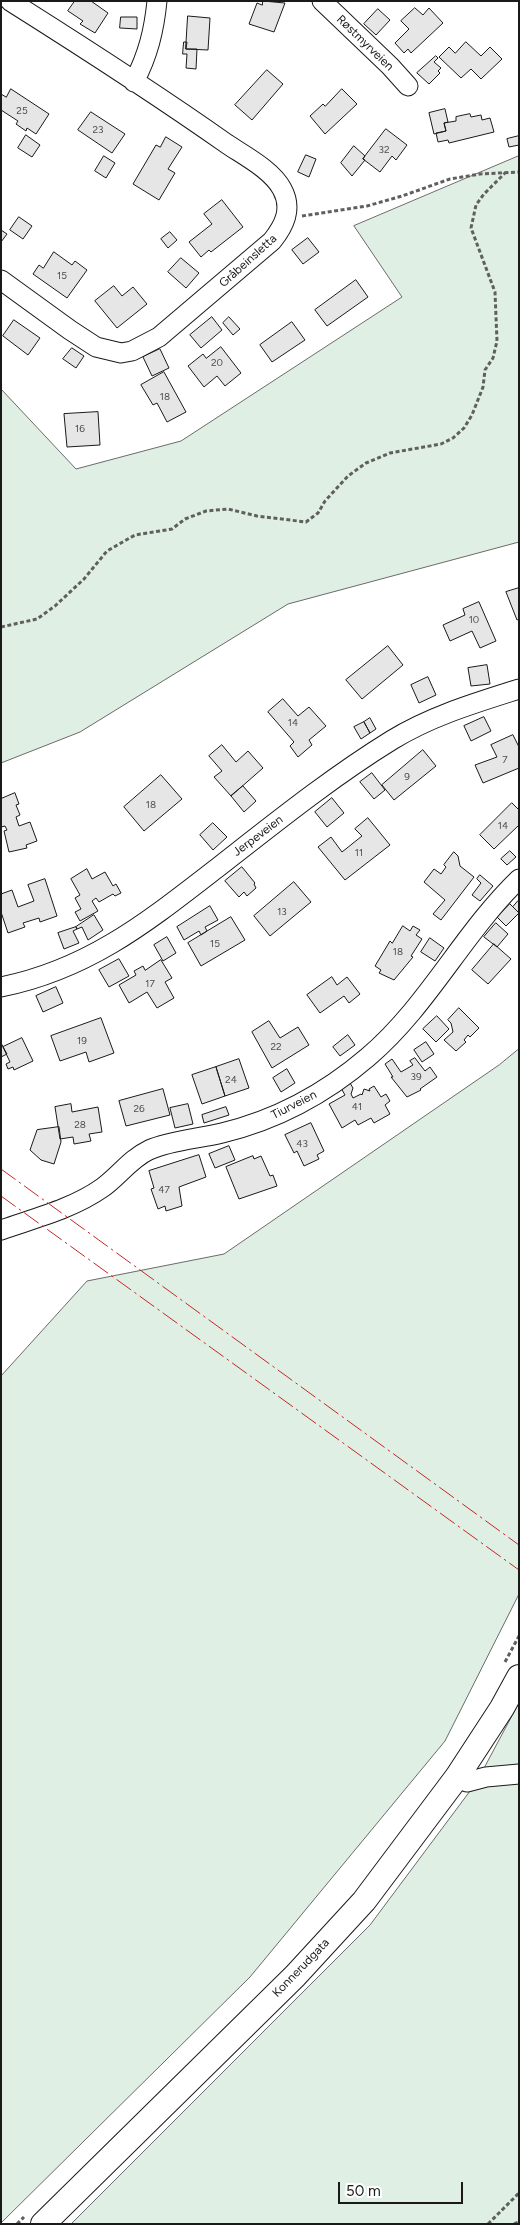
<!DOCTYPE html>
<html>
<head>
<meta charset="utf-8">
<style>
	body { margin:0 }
	#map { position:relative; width:520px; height:2225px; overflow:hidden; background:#fff; font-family:Figtree,sans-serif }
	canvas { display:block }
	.frame { position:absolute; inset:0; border:2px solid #1a1a1a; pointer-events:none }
	.scale { position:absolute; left:338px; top:2182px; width:125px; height:22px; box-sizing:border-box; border:2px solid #1a1a1a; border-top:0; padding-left:6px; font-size:15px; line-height:18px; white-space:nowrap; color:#1a1a1a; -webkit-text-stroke:4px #fff; paint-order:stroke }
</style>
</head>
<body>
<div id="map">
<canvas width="520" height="2225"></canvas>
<div class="frame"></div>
<div class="scale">50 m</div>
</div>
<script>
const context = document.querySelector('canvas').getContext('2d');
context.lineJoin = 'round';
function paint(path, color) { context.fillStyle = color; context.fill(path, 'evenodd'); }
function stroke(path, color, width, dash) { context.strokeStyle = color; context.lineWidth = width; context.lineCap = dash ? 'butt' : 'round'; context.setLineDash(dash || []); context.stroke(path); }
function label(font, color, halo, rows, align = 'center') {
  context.font = font + ' Figtree,sans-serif'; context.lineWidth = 4; context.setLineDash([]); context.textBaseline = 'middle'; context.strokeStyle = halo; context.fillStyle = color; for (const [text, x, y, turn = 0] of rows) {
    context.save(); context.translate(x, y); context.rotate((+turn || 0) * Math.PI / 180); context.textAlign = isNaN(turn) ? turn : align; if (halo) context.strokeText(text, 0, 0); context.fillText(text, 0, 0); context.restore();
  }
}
const green = new Path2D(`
	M519,156V542L288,604L80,732L1,763V389L76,469L181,441L402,297L354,226Z
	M519,1049V1594L445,1741L250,1977L1,2223V1376L87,1281L224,1254L499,1065Z
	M519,1703V2224H71L370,1925L476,1783Z`);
paint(green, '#e0efe3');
stroke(green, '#6a6a6a', 1);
const building = new Path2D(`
	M75,1H91L108,13L95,33L80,24L83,21L68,11Z
	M263,1L285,3L274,32L249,24L257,3L262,5Z
	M415,8L423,15L429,8L443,23L411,53L408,49L404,53L395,43L409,29L401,21Z
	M378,9L390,20L376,35L364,24Z
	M188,16L210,18L208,50L186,49Z
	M121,17H137V29L120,28Z
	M184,42H187L186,49H197L196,69L186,68L187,54H183Z
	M466,42L481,56L490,47L502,59L481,79L471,69L461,78L439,57L449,47L455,53Z
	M436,56L438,58L434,62L441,68L438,71L440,73L429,84L417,73Z
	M267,70L283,84L252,120L235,105Z
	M11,89L49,114L36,134L27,128L26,131L16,124L18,121L1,110V94L6,97Z
	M342,89L357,104L325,134L310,116L323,104L325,106Z
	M445,109L448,122L444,123L446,131L434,134L429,113Z
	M91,112L125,134L112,153L78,130Z
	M470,114L471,117L481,115L482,120L490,118L494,132L449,143L448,140L438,142L436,133L446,131L444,123L456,121V117Z
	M386,129L407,145L396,160L392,156L380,172L363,159Z
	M26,135L40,145L32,157L18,148Z
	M519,136V145L509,147L507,139Z
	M166,137L182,147L168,169L175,173L159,200L133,184L156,145L160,147Z
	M354,146L365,156L363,159L365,160L352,176L341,163Z
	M306,155L316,159L309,177L298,172Z
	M104,156L115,163L106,178L95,171Z
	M222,200L243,227L211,252L209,250L201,257L189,242L212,224L204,214Z
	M19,217L32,226L23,239L10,230Z
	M1,230L7,234L1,242Z
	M170,232L177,240L168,248L161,239Z
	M308,238L319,252L303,264L292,250Z
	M54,252L72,265L75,261L87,270L67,298L33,274L39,265L43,268Z
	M181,258L199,273L186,288L168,272Z
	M356,280L368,297L327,326L315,310Z
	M114,286L122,296L133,287L147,304L117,328L95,301Z
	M212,317L222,330L201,348L190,335Z
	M229,317L240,329L233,335L223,323Z
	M14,320L40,338L28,355L3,336Z
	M292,322L305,340L272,362L260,345Z
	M221,347L241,373L225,386L217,376L204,387L188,366L203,354L206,358Z
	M72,348L84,356L76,368L63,359Z
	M160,349L169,368L152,376L143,357Z
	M164,372L186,412L167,422L157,403L153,405L141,385Z
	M98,412L100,445L67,447L64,414Z
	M519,588V619L517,620L506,592Z
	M479,602L496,641L480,648L472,631L450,641L443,625L465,615L463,609Z
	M388,646L403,665L362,699L346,680Z
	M487,665L490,684L471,686L468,668Z
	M428,677L436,695L419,703L411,685Z
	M283,699L298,716L309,707L326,726L309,740L312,745L298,757L290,746L294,742L268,712Z
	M484,717L491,731L471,741L464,726Z
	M370,718L376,729L370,733L364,722Z
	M364,722L370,733L361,739L354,727Z
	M513,735L519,747V768L483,783L475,765L497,757L491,745Z
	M222,745L236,762L248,751L263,768L231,796L214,777L222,771L209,756Z
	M423,750L436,766L394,800L382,785Z
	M372,773L385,790L374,799L360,782Z
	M161,775L182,799L144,831L124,807Z
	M243,786L256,801L244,812L231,796Z
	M15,793L19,804L16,805L20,815L16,817L19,826L30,822L37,841L26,845L27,848L9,852L4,831L7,830L5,826L1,827V799Z
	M332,798L344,813L327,827L315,812Z
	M512,803L519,810V825L494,849L480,835Z
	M368,818L390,845L345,880L318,847L331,837L342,852L362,836L355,829Z
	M213,823L227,837L213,850L200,835Z
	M510,851L516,857L507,865L501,859Z
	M454,852L458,856L460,866L474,877L441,920L433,914L445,900L424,882L434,869L441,874L446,867L444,865Z
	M242,867L255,883L254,884L256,888L247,896L244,892L239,897L225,881Z
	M87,869L92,879L105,872L113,886L116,884L121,893L115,896L113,894L99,902L96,898L92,901L98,911L80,921L75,912L81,909L75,898L80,895L71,879Z
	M480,875L493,886L480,901L472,895L481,883L477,879Z
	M45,879L57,916L40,922L39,918L23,923L25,927L8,933L1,912V894L12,890L18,907L34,901L28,885Z
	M294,882L311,902L270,936L254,916Z
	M518,901H519V913L513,907Z
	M510,904L519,913L506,926L497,917Z
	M210,906L218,920L205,927L207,931L201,935L199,931L184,940L177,927Z
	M94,915L103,930L88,940L82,927L77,929L76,927Z
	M231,917L245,940L201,966L188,943Z
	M496,923L508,934L497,947L484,937Z
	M403,926L410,931L413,926L420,930L416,935L422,939L411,956L413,957L394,980L379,973L381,970L375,966L390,941L392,943Z
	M76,927L77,929L73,931L79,943L64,949L58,933Z
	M167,937L176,953L163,961L154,945Z
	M430,938L444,948L435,961L421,952Z
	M494,944L511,959L488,984L472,970Z
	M119,959L129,976L109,987L99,970Z
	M161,960L172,978L165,982L174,998L157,1008L147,992L129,1003L119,985L136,975L134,971L143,966L145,970Z
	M332,977L337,985L347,977L360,994L349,1003L344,996L320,1013L307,995Z
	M56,987L63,1003L43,1012L36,996Z
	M459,1008L479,1028L470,1037L468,1035L464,1040L466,1042L456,1051L444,1040L453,1032L451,1023L448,1020Z
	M437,1016L449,1029L436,1042L423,1029Z
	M101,1018L114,1053L89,1062L86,1052L60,1061L51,1036Z
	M269,1021L280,1038L298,1027L309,1045L272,1068L252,1032Z
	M348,1035L355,1045L340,1056L333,1047Z
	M22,1038L33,1061L14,1070L13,1067L8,1069L6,1064L10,1062L3,1047Z
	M426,1042L434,1054L422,1062L414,1050Z
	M1,1043L7,1054L1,1057Z
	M415,1058L425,1071L430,1067L437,1077L420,1089L421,1090L407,1097L391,1077H393L385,1064L392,1059L401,1072L413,1065L410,1061Z
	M239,1059L249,1088L225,1096L216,1067Z
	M216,1067L225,1096L202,1104L192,1075Z
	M287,1069L295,1083L281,1092L273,1078Z
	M350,1083L353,1088L351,1094L353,1098L361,1094L362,1095L364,1089L370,1091L369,1089L374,1086L381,1097L386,1094L390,1101L385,1105L390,1114L374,1123L371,1118L358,1125L355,1120L342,1128L329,1104L345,1095L341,1088Z
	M163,1089L170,1115L126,1126L119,1101Z
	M71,1104L72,1112L98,1107L102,1132L89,1134L91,1141L74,1144L73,1137L60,1139L55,1107Z
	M188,1104L193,1124L175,1128L170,1108Z
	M226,1107L229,1115L204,1123L202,1115Z
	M311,1123L324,1151L317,1155L319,1159L304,1166L297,1151L294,1153L285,1135Z
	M59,1127L61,1142L54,1164L41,1160L30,1150L37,1130Z
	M229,1146L235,1160L215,1168L209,1154Z
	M199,1155L206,1177L179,1187L182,1206L166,1211L165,1206L158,1209L151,1189L154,1188L149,1171Z
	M253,1156L254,1159L261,1156L270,1176L273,1175L277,1186L239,1199L226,1167Z`);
paint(building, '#e6e6e6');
stroke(building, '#1a1a1a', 1);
const minor = new Path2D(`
	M322,1L390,66L408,86
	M134,82C148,55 154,31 157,1
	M1,280L70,330L96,347L121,353L132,351L159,337L272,241C284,226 293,209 282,189C272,170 245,156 227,144C156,94 83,47 10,1
	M1,987C91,969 151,919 221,865C276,822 332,777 392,740C431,716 475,703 519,689
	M1,1230C35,1218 72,1209 102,1188C118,1177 130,1159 149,1150C172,1140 198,1139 222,1133C276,1120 326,1093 368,1057C428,1006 463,933 519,879
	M457,1777L467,1782L486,1777L519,1774`);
const major = new Path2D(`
	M43,2224L295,1976L364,1901L457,1777L502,1708L519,1677`);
stroke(minor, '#1a1a1a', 21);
stroke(major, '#1a1a1a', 26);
stroke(new Path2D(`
	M302,216L367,206L402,196L450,179L480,174L519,172
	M1,627L37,619L55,606L84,579L107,551L135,535L172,529L185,519L206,511L228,509L257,516L306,522L318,513L325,501L348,476L366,463L390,453L441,444L453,438L464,428L472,415L483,387L485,370L493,358L497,341L495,292L471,228L476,205L484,194L506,172
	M505,1662L519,1636
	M17,2224L24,2217
	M488,2224L519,2193
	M514,2224L519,2222`), '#5f5f5f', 3, [4, 2.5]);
stroke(minor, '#fff', 19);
stroke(major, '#fff', 24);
stroke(new Path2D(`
	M1,1169L519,1545
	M1,1196L519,1570`), '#c62828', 1, [18, 4, 2.5, 4]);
label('10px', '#4d4d4d', null, [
	["25",22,111],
	["23",98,130],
	["32",384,150],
	["15",62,276],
	["20",217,363],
	["18",165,397],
	["16",80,429],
	["10",474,620],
	["14",293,723],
	["7",505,760],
	["9",407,777],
	["18",151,805],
	["14",503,826],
	["11",359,853],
	["13",282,912],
	["15",215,944],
	["18",398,952],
	["17",150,984],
	["19",82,1041],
	["22",276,1047],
	["39",416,1077],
	["24",231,1080],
	["41",357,1107],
	["26",139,1109],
	["28",80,1125],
	["43",302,1144],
	["47",164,1190]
]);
label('12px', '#1a1a1a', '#fff', [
	["Røstmyrveien",365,43,44],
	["Gråbeinsletta",248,261,-42],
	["Jerpeveien",258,836,-37],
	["Tiurveien",294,1105,-27],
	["Konnerudgata",301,1968,-46]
]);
</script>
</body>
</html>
